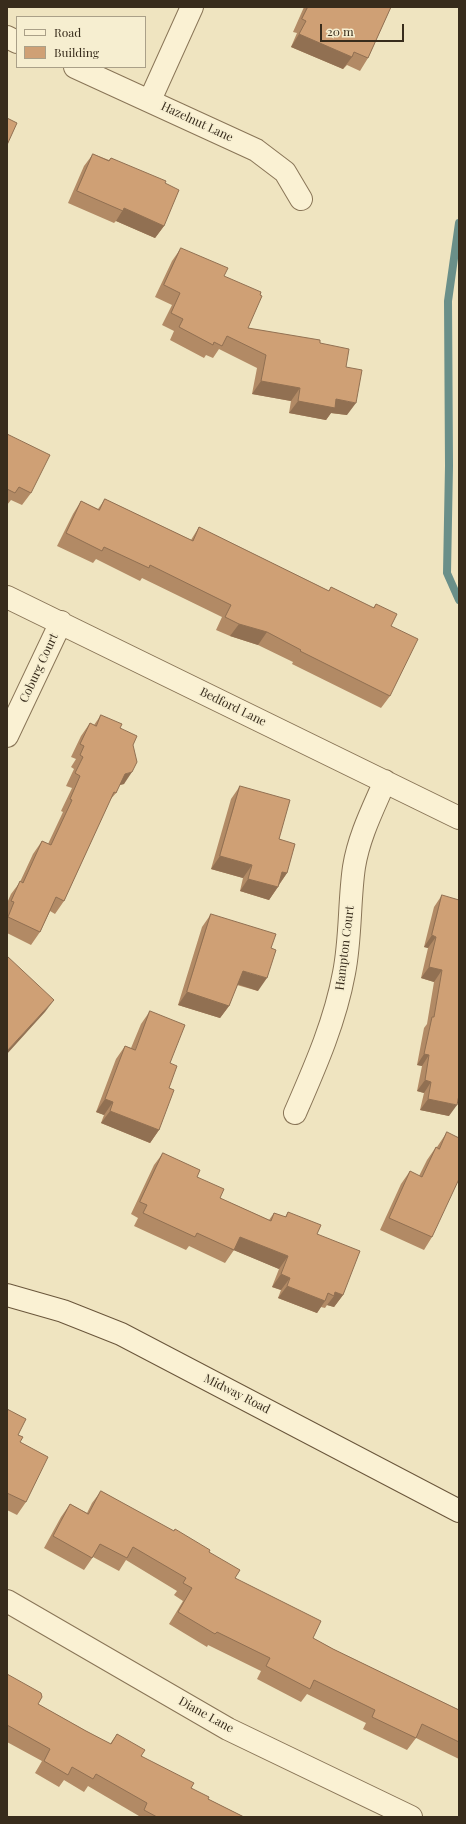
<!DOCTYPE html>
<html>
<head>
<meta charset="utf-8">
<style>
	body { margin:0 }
	#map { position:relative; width:466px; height:1824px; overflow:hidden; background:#efe4c0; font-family:"Playfair Display",serif }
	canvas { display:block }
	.frame { position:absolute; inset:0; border:8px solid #382c1c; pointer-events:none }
	.legend { position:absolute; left:16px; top:16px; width:130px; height:52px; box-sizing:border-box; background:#f6eed0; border:1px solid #aaa088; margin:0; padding:5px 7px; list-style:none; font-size:12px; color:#382c1c }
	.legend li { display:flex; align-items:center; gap:8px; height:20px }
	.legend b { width:20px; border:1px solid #aaa088 }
	.scale { position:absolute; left:320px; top:24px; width:84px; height:18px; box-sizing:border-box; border:2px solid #382c1c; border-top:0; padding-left:5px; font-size:12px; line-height:14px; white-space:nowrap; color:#382c1c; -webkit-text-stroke:3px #f6eed0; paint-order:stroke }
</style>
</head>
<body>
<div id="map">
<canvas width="466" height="1824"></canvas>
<div class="frame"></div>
<ul class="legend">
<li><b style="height:5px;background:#faf1d3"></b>Road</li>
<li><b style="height:11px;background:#cfa075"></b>Building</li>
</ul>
<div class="scale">20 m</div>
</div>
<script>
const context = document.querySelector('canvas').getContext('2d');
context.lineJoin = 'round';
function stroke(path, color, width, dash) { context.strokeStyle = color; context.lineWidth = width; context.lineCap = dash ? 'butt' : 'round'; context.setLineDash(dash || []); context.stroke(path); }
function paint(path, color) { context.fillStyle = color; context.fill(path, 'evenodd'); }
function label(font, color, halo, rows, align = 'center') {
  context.font = font + ' "Playfair Display",serif'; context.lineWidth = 3; context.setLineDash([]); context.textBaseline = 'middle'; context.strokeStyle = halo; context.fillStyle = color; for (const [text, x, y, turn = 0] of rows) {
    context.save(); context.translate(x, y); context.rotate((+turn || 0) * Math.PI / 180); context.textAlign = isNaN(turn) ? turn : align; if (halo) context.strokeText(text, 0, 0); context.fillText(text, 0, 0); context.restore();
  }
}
stroke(new Path2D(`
	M459,223L448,301L449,466L447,573L459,600`), '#6a8f89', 8);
const minor = new Path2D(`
	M7,37L17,42
	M75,67L256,150L285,172L301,199
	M150,100L192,7
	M7,597L459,818
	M7,736L61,622
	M295,1113C315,1067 335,1022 344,973C351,938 349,901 354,867C359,836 373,809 385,781
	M7,1601L228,1729L411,1817`);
const secondary = new Path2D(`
	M7,1295L63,1311L121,1334L459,1511`);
stroke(minor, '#897557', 24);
stroke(secondary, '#6a563b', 24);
stroke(minor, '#faf1d3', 22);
stroke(secondary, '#faf1d3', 22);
paint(new Path2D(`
	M304,7H391L368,58L360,71L347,65L343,69L291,47L297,33L293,32Z
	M93,154L109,160L111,158L165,183L164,226L155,238L116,221L114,223L68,203L84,166Z
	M181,248L224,276L248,328L320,343L346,367L347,415L331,413L326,420L289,413L291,401L252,394L257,368L219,349L213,358L206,355L204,358L170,340L174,331L162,325L172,305L155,297L172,261Z
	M7,434L31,493L22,505L11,500L7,505Z
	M105,499L191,540L199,527L329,591L331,587L373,608L376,604L391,626L390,696L381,708L292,664L293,662L258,645L230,636L216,630L222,617L142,578L140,581L96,559L93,563L57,546L73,514L81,501L98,509Z
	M101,715L120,728L133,745L124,784L119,785L116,793L110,800L64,901L55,914L50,911L40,932L31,945L7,933V903L11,894L20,882L33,854L42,841L48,844L63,812L61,811L72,788L66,786L74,769L71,767L76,759L71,757L81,736L90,723L94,725Z
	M240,786L279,839L287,873L269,900L240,891L243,878L211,869L231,799Z
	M442,895L449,1116L420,1110L424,1093L417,1091L422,1066L417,1065L424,1028L427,1024L434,982L421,978L428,948L424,947L434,907Z
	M211,914L258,991L237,985L229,1006L220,1018L178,1005L202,927Z
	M150,1011L170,1063L169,1088L159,1130L150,1143L101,1123L104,1115L96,1112L116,1059L125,1046L131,1048L141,1024Z
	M447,1132L432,1237L424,1250L380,1230L401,1184L410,1171L419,1176L427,1160L436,1147H437Z
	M163,1153L197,1177L220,1198L269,1220L274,1213L285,1217L288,1212L317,1234L343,1295L334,1307L327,1305L325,1308L321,1307L317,1313L278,1298L281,1290L272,1287L279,1269L234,1250L225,1263L189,1246L186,1250L134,1226L138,1218L131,1214L154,1165Z
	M7,1409L18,1435L20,1442L26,1502L17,1515L7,1510Z
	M101,1491L209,1552L235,1578L313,1638L333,1649L459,1710V1759L416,1738L407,1750L363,1729L366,1723L307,1694L301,1702L257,1679L261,1671L208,1645L207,1647L169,1624L183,1601L174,1595L177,1591L126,1560L119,1571L93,1557L84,1570L44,1548L61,1517L70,1504L87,1513L92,1503Z
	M7,1674L38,1704L86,1731L110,1744L117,1734L141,1756L208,1799L244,1817H138L139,1816L88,1786L84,1792L64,1780L59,1787L35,1773L42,1761L7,1742Z`), '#b28a65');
paint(new Path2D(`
	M299,34L352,57L343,69L291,47Z
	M124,208L164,226L155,238L116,221Z
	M261,381L300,388L291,401L252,394Z
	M336,399L356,403L347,415L331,413L326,420L289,413L298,401Z
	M239,624L267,632L258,645L230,636Z
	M132,772L124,784L116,786L125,774Z
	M220,856L252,865L243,878L211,869Z
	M282,872L287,873L278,886Z
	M248,879L278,887L269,900L240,891Z
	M432,935L436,937L428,948L424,947Z
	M429,967L442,970L434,982L421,978Z
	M243,971L267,978L258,991L234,983Z
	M187,992L229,1006L220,1018L178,1005Z
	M54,1000L45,1012L7,1054V1051Z
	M424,1054L429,1055L422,1066L417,1065Z
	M425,1080L431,1082L424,1093L417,1091Z
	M105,1099L113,1102L104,1115L96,1112Z
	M428,1099L457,1105L449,1116L420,1110Z
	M110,1111L159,1130L150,1143L101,1123Z
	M240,1237L288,1256L279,1269L231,1249Z
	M281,1274L290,1278L281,1290L272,1287Z
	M287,1286L325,1301L317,1313L278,1298Z
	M335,1292L343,1295L334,1307L327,1305L334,1296Z`), '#917052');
const building = new Path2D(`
	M308,7H391L368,58L354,52L352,57L299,34L306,21L302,19Z
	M7,118L17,123L7,145Z
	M93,154L109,161L111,158L166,181L165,183L179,190L164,226L124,208L123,211L77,191Z
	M181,248L228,268L224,276L261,292L260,295L262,296L248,328L320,340V343L349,349L346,367L362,370L356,403L336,399L335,408L298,401L300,388L261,381L266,355L227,336L222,346L214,342L213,345L179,327L183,319L171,313L180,293L164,285Z
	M7,434L50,455L31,493L19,487L15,493L7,489Z
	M105,499L193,541L199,527L329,591L331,587L374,608L376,604L397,614L391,626L418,639L390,696L300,651L301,650L267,632L239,624L225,617L231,605L150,565L149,568L104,547L102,551L66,533L81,501L99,510Z
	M101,715L122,724L120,728L137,736L133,745L137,762L132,772L125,774L116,793L114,792L64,901L56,897L40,932L8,917L14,902L11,901L20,881L23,883L42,841L51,845L72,800L70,799L80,776L75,773L83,757L80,755L84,746L80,744L90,723L96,726Z
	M240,786L290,800L279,839L295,844L287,873L282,872L278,887L248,879L252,865L220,856Z
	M442,895L459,900V1095L457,1105L428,1099L431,1082L425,1080L429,1055L424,1054L432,1017H434L442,970L429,967L436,937L432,935Z
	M211,914L276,934L271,948L276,950L267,978L243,971L229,1006L187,992Z
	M7,956L54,1000L7,1051Z
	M150,1011L185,1025L170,1063L177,1066L169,1088L174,1090L159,1130L110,1111L113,1102L105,1099L125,1046L135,1050Z
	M447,1132L459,1138V1179L432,1237L389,1218L410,1171L422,1177L436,1147L439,1149Z
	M163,1153L200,1170L197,1177L224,1189L220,1198L271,1221L274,1213L286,1217L288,1212L321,1225L317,1234L360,1251L343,1295L335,1292L334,1296L328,1293L325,1301L287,1286L290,1278L281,1274L288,1256L240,1237L234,1250L197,1233L195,1237L143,1213L147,1205L140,1202Z
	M7,1409L26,1419L18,1435L23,1437L20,1442L48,1457L26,1502L7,1493Z
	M101,1491L174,1531L175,1529L210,1550L209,1552L240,1570L235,1578L321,1621L313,1638L333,1649L459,1710V1742L422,1724L416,1738L372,1717L375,1710L314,1680L310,1689L266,1666L270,1658L217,1632L215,1634L178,1612L192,1588L183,1583L186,1578L133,1547L127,1558L100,1544L92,1558L53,1536L70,1504L88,1514Z
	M7,1674L41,1693L42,1697L38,1704L86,1731L111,1744L117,1734L145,1750L141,1756L194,1783L191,1788L209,1797L208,1799L244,1817H157L144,1810L147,1803L96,1774L93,1779L72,1767L68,1775L44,1761L50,1749L7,1725Z`);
paint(building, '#cfa075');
stroke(building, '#917052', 1);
label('12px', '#382c1c', '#f6eed0', [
	["Hazelnut Lane",197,122,25],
	["Coburg Court",39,668,-65],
	["Bedford Lane",233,707,26],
	["Hampton Court",345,948,-83],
	["Midway Road",237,1394,27],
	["Diane Lane",206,1715,29]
]);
</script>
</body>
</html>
